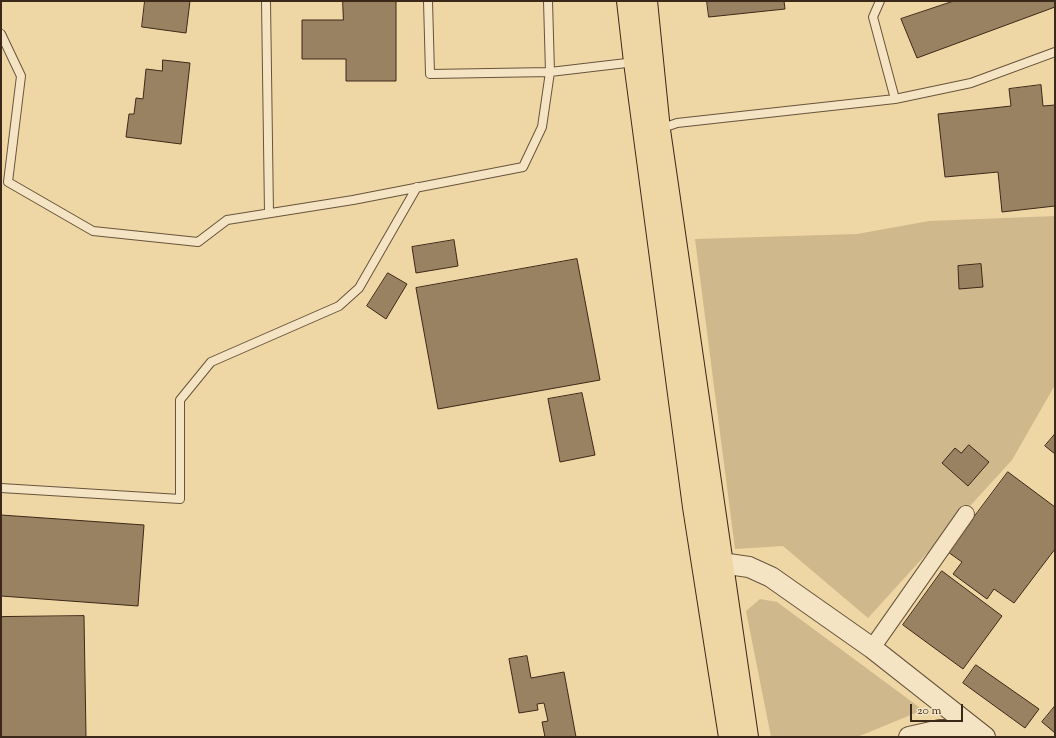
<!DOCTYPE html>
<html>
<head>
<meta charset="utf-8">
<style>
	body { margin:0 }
	#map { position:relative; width:1056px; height:738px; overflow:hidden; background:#eed6a5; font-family:"Sorts Mill Goudy",serif }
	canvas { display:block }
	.frame { position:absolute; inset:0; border:2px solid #3c2818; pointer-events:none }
	.scale { position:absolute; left:910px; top:704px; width:53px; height:18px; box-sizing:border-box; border:2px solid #3c2818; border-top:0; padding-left:5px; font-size:12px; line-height:14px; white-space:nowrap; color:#3c2818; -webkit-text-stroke:3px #f4e4c4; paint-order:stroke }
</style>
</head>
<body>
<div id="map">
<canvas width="1056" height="738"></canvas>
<div class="frame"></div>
<div class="scale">20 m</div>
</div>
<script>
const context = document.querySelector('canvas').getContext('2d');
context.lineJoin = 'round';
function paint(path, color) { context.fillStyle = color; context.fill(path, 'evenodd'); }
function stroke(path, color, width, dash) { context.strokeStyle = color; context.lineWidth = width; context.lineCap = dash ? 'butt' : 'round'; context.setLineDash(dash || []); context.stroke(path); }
paint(new Path2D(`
	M1055,216V385L1012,460L868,618L783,546L735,549L695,239L857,234L929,221Z
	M760,599L777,602L923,710L857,737H771L746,611Z`), '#d0b88d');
const building = new Path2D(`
	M145,1H190L186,33L142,27Z
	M343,1H396V81H346V59H302V20H343Z
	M707,1H784L785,9L709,17Z
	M954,1H1055V7L917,58L901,19Z
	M163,60L190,63L181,144L126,137L129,114H134L136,98L143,99L146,69L162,71Z
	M1041,85L1043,106L1055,105V206L1002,212L998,172L945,177L938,114L1011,106L1009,89Z
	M454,240L458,266L416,273L412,247Z
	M577,259L600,380L438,409L416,288Z
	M981,264L983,287L959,289L958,266Z
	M388,273L407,284L386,319L367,306Z
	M582,393L595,455L560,462L548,399Z
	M1055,434V454L1045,446Z
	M969,445L989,462L968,486L942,463L955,448L961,453Z
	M1008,472L1055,507V549L1014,603L994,589L987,599L953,574L962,562L948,552Z
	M1,515L144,525L138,606L1,596Z
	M942,571L1002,616L963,669L903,625Z
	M84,616L86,737H1V617Z
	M527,656L531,678L564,672L576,737H545L542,722L548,721L544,703L537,704L538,710L519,713L509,659Z
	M976,665L1039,709L1025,728L963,683Z
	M1055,706V733L1042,722Z`);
paint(building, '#998261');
stroke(building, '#3c2818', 1);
const service = new Path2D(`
	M266,1L269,213
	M428,1L430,74L550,72L635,62
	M880,1L873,17L895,99
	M1,34L21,76L8,182L93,231L198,242L227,220L353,200L523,167L542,127L550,72L548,1
	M660,129L677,123L895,99L971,83L1055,52
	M1,488L180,499V400L211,362L339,306L359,288L417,187`);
const minor = new Path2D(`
	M872,648L966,514`);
const tertiary = new Path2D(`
	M707,561L749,567L771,577L872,648L985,737
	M909,737L940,730H976`);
const trunk = new Path2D(`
	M628,1L635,62L694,507L730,737
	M646,1L659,130L747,737`);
stroke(service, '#68543b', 10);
stroke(minor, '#68543b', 18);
stroke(tertiary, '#68543b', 22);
stroke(trunk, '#3c2818', 24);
stroke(service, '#f4e4c4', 8);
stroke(minor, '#f4e4c4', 16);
stroke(tertiary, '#f4e4c4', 20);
stroke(trunk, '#eed6a5', 22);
</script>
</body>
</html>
